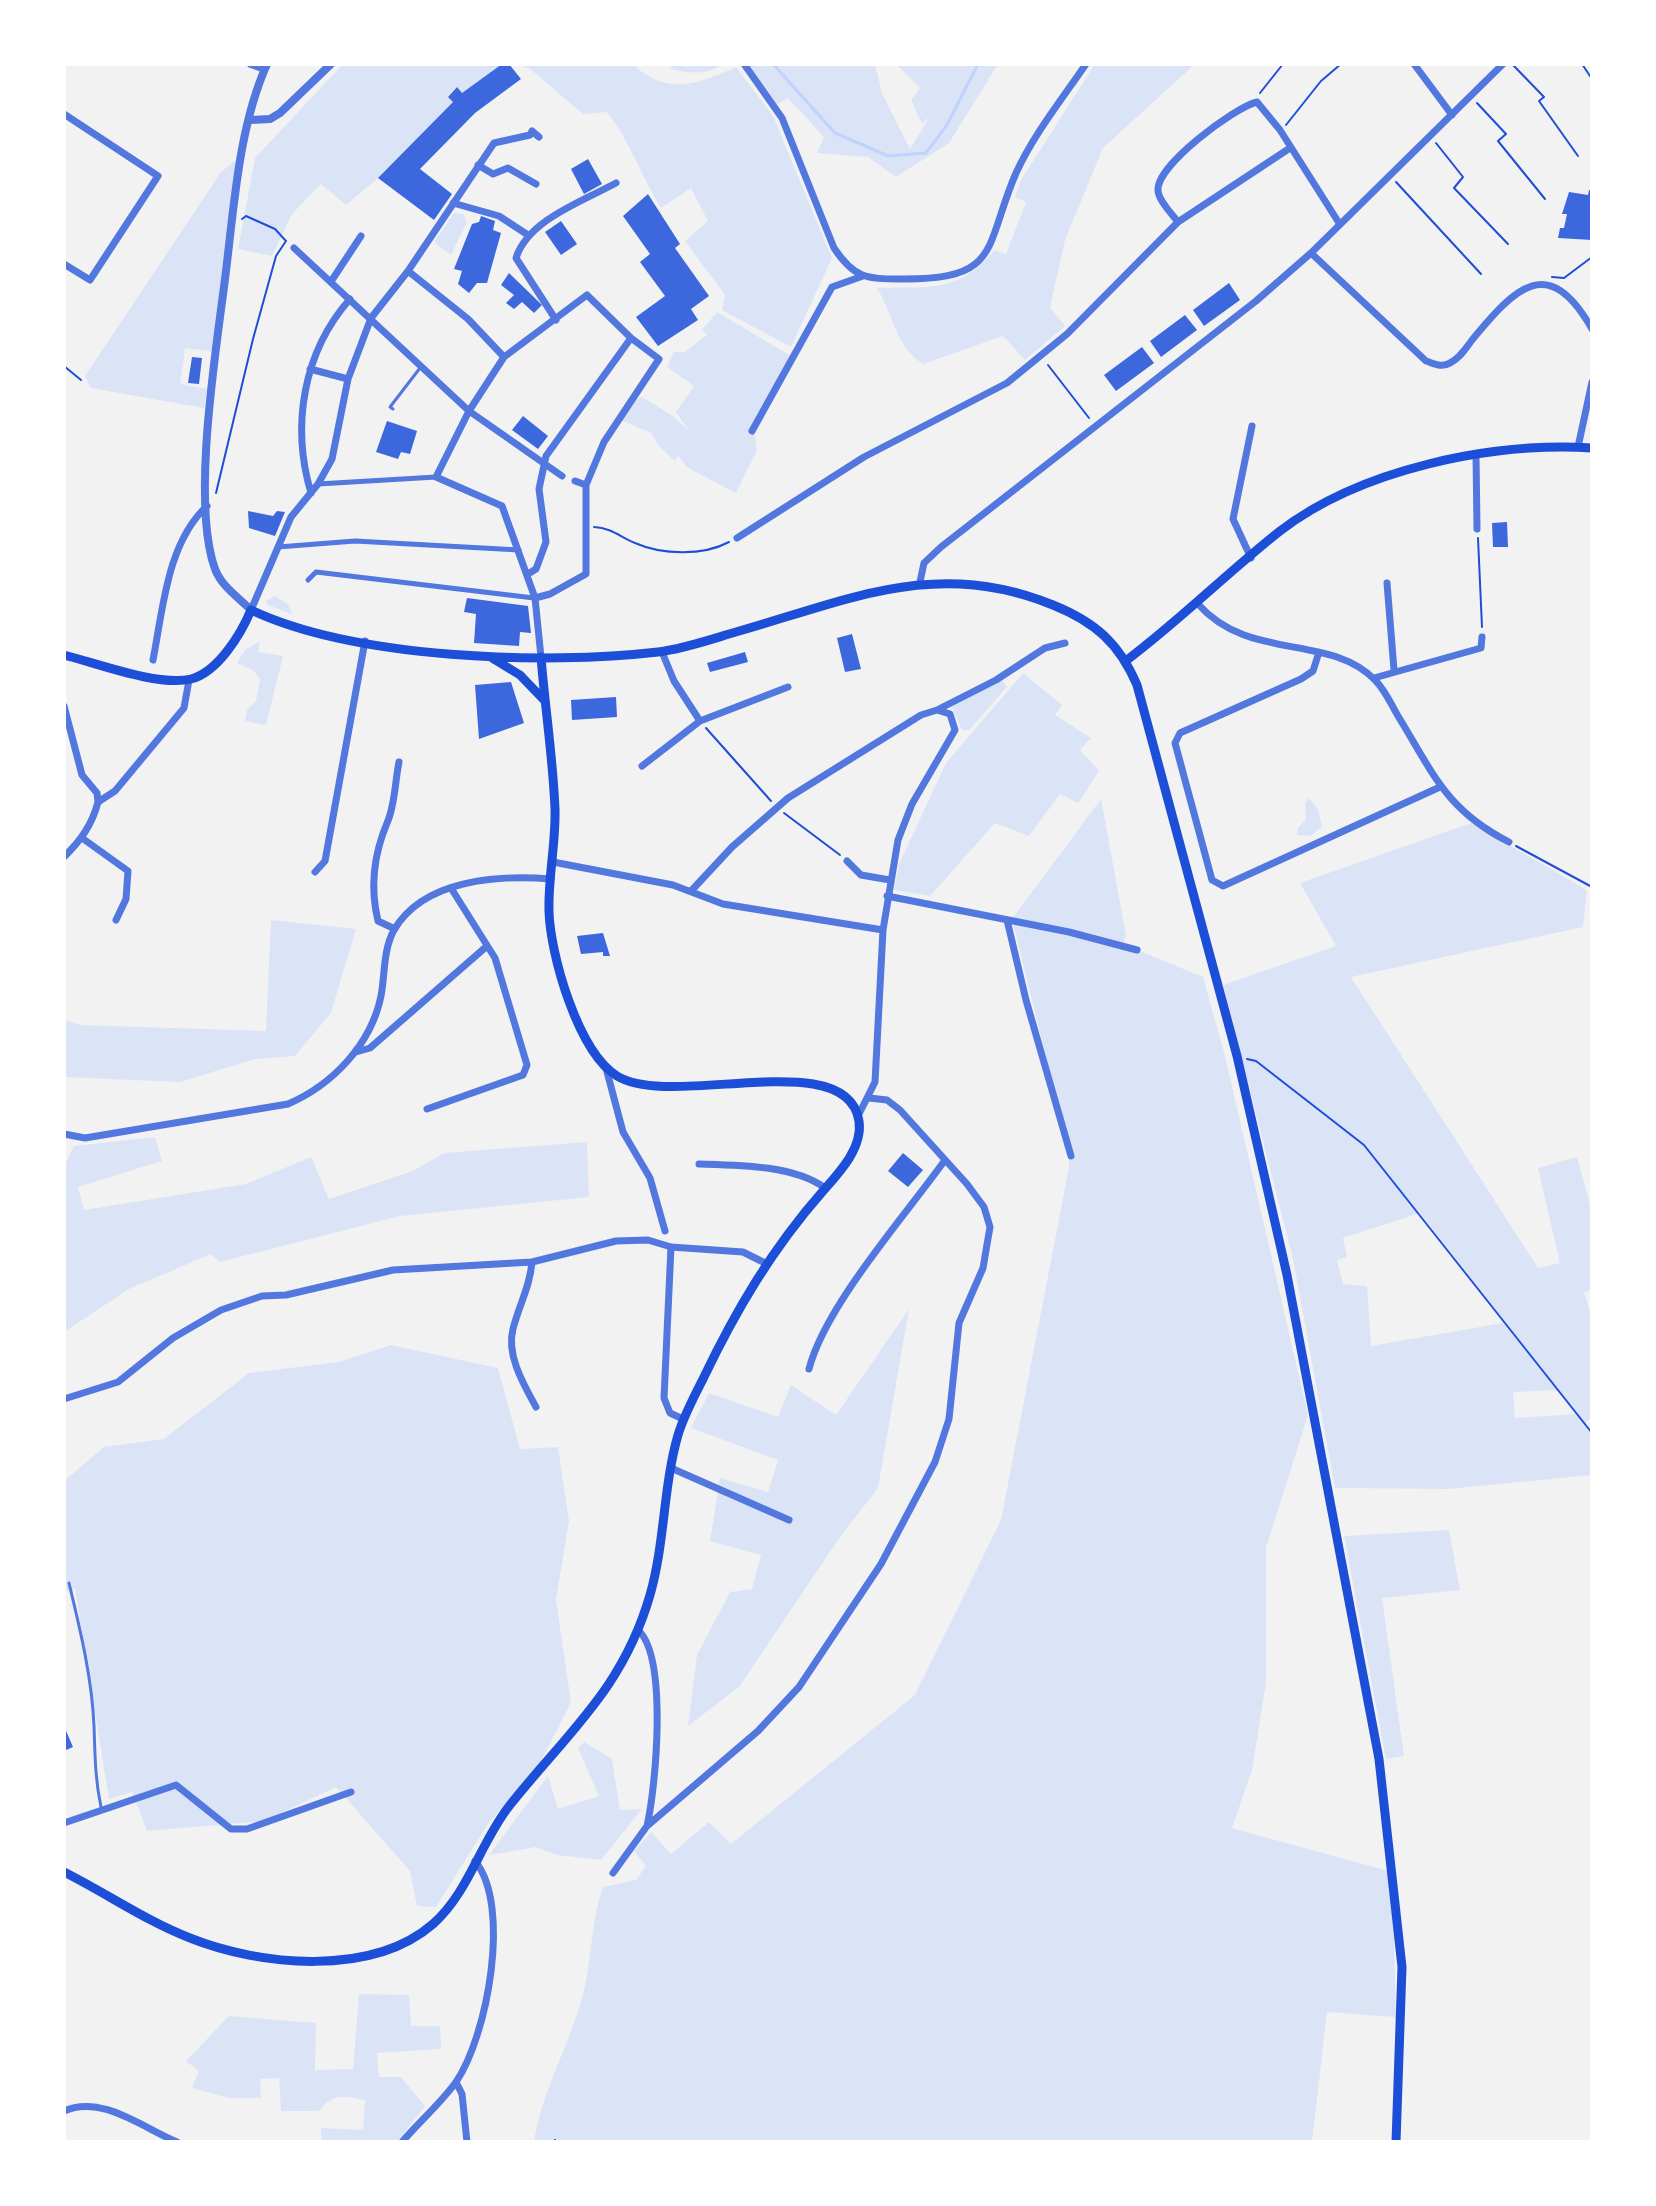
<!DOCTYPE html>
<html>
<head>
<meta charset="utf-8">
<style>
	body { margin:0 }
	#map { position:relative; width:1656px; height:2206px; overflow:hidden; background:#f2f2f2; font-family:Lora,serif }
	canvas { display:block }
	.frame { position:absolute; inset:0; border:66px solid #fff; pointer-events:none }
</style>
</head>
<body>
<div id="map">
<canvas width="1656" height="2206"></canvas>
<div class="frame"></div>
</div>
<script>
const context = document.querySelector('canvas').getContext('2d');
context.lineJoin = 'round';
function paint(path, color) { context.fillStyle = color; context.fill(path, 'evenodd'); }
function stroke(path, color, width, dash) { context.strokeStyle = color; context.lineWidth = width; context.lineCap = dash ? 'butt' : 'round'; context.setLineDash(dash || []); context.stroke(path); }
paint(new Path2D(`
	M343,64H502L462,93L456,87L448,96L453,102L378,178L346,205L321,184L292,214L272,256L238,249L255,158Z
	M516,64H632C668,96 696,85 736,67L773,116L832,258L791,347L722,310L725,295L685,241L708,221L691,188L661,208C641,176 630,141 607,112L583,114L529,68Z
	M674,64H723C707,76 689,73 670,69Z
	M744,64H875L882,93L910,149L930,116L922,124L911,100L920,88L896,64H998L949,143L896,177L868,157L817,153L824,137L788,98L775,106Z
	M1095,64H1195L1103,148L1065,240L1050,307L1065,326L1025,360L1003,336L923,364C895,346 894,316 877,288C929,286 959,294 994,250L1006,254L1026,202L1015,197L1021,180Z
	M243,155L216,352L185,348L180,384L207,389L204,408L91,388L85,376L221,172Z
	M454,213L463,214L467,222L451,255L434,242Z
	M717,312L791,356L754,427L757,450L736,493L688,468L678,456L675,461L658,445L651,433L619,419L631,403L642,397L673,416L689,431L676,412L694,386L667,367L674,352H685L707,335L702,330Z
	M275,596L288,604L293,615L268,605L266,601Z
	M260,641L258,652L283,656L266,725L245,721L247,710L256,701L260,680L254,671L237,663L245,650Z
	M1023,673L1062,705L1055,715L1091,738L1080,750L1099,771L1078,803L1060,794L1029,836L995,823L930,896L894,890L899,864L946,763Z
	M1002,680L1007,687L969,730H962L951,705Z
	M1309,798L1318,809L1322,827L1310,836L1297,835L1298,828L1306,819L1305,803Z
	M1101,799L1126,935L1123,944L1203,977L1224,1052L1308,1415L1266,1548V1683L1252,1770L1232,1828L1392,1872L1396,2017L1327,2012L1312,2142H534C542,2088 572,2042 584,1990C592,1955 591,1921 603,1887L636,1880L646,1866L634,1851L651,1832L671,1854L709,1822L731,1844L915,1695L1001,1520L1069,1167V1151L1012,919Z
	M1471,823L1587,890L1583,927L1351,977L1538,1268L1560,1263L1538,1168L1577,1157L1592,1212V1289L1584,1292L1592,1318V1416L1585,1424L1592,1433V1475L1448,1489L1335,1488L1293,1259L1223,985L1336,946L1300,883ZM1420,1213L1535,1360L1503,1323L1371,1346L1367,1286L1343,1284L1337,1260L1347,1257L1343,1238ZM1559,1390L1577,1414L1515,1418L1513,1392Z
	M271,920L356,929L331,1013L295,1056L255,1059L180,1082L64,1077V1020L80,1025L266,1031Z
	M155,1137L162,1161L78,1187L84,1210L246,1184L311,1157L329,1199L413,1171L444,1153L587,1142L589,1197L400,1216L220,1262L211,1254L129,1289L64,1332V1167L74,1146Z
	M909,1309L878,1488L840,1537L739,1687L688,1726L697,1655L730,1592L752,1589L761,1555L710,1541L720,1478L768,1492L778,1460L691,1428L709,1393L778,1417L791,1385L836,1415Z
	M391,1345L498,1368L520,1449L558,1447L569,1521L556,1600L571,1702L538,1767L488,1824L436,1907L417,1906L410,1871L336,1787L264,1821L147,1831L132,1792L109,1799L75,1589L64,1592V1481L104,1447L164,1439L249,1373L339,1362Z
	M1449,1530L1460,1590L1382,1598L1404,1756L1386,1759L1344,1536Z
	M584,1742L612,1759L620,1810L642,1809L601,1860L557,1855L536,1847L489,1855L548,1776L558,1809L599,1796L578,1748Z
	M359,1994L409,1995L411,2026H440L441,2049L377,2053L379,2077H401L425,2106L397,2142H322L321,2128L363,2130L365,2100C343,2096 333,2093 319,2111H281L279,2078L260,2079L261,2098H230L192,2088L199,2071L186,2061L229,2016L316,2023L315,2070L353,2069Z`), '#dbe4f7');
stroke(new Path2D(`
	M773,64L835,133L888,156L926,153L947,125L978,64`), '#bfd3fe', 3);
paint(new Path2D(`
	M502,64H509L521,79L475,113L420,169L452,194L434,220L378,178L453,102L448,97L457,87L462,93Z
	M588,159L602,184L584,194L571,169Z
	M1589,190L1592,191V240L1558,238L1560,228H1564L1567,214H1562L1569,192L1588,195Z
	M648,194L680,244L675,248L709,296L691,309L698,320L658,346L636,317L665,296L640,262L650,254L623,216Z
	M481,216L495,221L493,230L501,233L487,283H477L469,293L458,284L462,271L454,269L472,224L479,222Z
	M561,221L577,244L561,255L545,232Z
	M509,273L542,305L534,313L522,302L514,309L506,303L514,295L501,285Z
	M1229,283L1240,300L1204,326L1193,310Z
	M1185,315L1197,330L1161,357L1150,341Z
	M1142,347L1154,363L1116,391L1104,375Z
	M192,357L202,358L199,384L188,383Z
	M523,416L548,436L538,449L512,430Z
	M387,421L417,431L410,454L401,452L398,459L376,452Z
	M248,511L273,516L277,511L285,512L275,536L249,528Z
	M1507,522L1508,547H1493L1492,523Z
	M467,598L528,606L531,633L520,632L519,646L474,643L476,614L464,612Z
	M852,634L861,669L845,672L837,638Z
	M745,652L748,662L710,672L707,663Z
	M511,682L524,723L479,739L475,685Z
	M616,697L617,717L572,720L571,700Z
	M603,933L610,956H603V952L581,954L577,936Z
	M903,1153L923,1170L908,1187L888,1171Z
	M64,1726L73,1747L64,1751Z`), '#3d67dc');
stroke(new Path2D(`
	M1582,64L1592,79
	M1513,65L1544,97L1539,101L1578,156
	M1260,93L1283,64
	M1477,103L1506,134L1498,141L1545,199
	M1286,125L1321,81L1341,64
	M1436,143L1463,177L1454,188L1508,244
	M1396,182L1481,274
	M1552,277L1564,278L1592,257
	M1048,365L1089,418
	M64,366L81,380
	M216,493L253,339L276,256L286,241L275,229L246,216L242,219
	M594,527C612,528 620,537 635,543C662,555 703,556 729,542
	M1478,538L1482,627
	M706,728L771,801
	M784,813L840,855
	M1516,846L1592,887
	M1247,1059L1256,1061L1364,1145L1592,1433
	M554,2142L555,2140`), '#1d4ed8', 2);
stroke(new Path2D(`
	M393,409L390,407L420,368
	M69,1583C80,1629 92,1678 94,1726C95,1754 95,1779 101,1807`), '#5277de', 3);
stroke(new Path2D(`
	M318,484L436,477
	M278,547L355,541L519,550
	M308,580L316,572L534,598`), '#5277de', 5);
stroke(new Path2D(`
	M744,64L782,118L834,248C854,278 866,279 901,279C1002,280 984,247 1016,173C1034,134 1062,99 1086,64
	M1414,64L1452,115
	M64,114L158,176L90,280L64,264
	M478,165L493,174L508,168L536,184
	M453,203L499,216L528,235
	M1178,222C1172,214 1159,201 1158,191C1155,166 1235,107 1257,102L1280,130L1339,223
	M294,248L469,411L562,476
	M1311,253L1426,361C1435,364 1442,368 1450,363C1460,358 1466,348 1472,340C1515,288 1548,252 1592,329
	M408,271L468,319L504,357
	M332,280L361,236
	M556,320L516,258C528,220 583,201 616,183
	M310,369L348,379
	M752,431L832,287L863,276
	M1578,447L1592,382
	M1476,455L1477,529
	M311,493C291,426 303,352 350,299
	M737,538L864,457L1007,383L1067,334L1178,222L1290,148
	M1251,558L1233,519L1252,426
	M528,574L536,569L546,542L539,489L546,456L631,338
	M920,582L924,563L941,547L1256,301L1311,253L1503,64
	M1387,583L1394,670
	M535,598L550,594L586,574V485L575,481
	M1198,604C1249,662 1329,633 1375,680C1385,690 1391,704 1398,716C1433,773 1446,810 1509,842
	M251,610L291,517L318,484L332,459L348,379L371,318L408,271L494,143L530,135L532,131L539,137
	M662,652L674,681L700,721
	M1319,652L1313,671L1301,679L1180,733L1175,743L1212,880L1223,886L1440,787
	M541,657L535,598L502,506L436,477L469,411L504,357L587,295L631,338L659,359L604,442L586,485
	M153,660C163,609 167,543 207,506
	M1374,678L1481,648L1482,637
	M64,706L82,775L97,793L98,802
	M937,710L996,680L1045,648L1065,643
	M642,766L700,721L788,687
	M82,838L128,871L126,899L116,920
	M64,857C81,840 92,825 98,802L115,791L184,708L189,680
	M847,861L861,875L890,880
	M553,862L673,885L723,904L883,930
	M315,872L325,861L365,641
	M692,890L732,847L788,798L921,715L937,710L950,714L955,730L912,804L898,840L883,930L875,1082L858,1116
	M887,896L1069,932L1137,950
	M1007,920L1026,1000L1071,1156
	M395,929L378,921C370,888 374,854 387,823C395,806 395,781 399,762
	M356,1052L370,1048L487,946
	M606,1068L623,1132L650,1178L665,1231
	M427,1109L523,1075L527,1065L495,958L451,888
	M64,1134L85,1138L288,1104C332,1085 371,1045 381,996C385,975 383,950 394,930C424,879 498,875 551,879
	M699,1164C737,1165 794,1165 825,1188
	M671,1247L664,1398L670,1413L683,1419
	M532,1262C530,1287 519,1305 513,1329C506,1355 524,1385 536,1407
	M809,1369C825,1306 905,1216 945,1160
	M64,1399L118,1382L173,1338L221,1310L262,1296L286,1295L393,1270L532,1262L616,1241L648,1240L671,1247L743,1252L765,1263
	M671,1468L789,1520
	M638,1630C668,1657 656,1787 647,1826
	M64,1823L176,1785L231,1829H247L351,1792
	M613,1873L647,1826L758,1731L799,1687L881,1564L935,1462L949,1419L959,1323L983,1268L990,1227L984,1207L967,1184L900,1110L887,1100L869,1098
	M456,2082L462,2094L467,2142
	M64,2111C101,2094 143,2128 177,2142
	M402,2142C419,2122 441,2103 456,2082C487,2037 512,1906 475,1861`), '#5277de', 7);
stroke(new Path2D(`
	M251,64L265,69
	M251,120L270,119L280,113L331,64
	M251,610C238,597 222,587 215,569C191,503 216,351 225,279C234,209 238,129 267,64`), '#5277de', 8);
stroke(new Path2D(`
	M64,655C96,663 159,687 191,679C218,672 241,634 251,610C355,659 545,665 658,652C682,649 706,641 729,634C844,602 935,556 1053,605C1095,622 1119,643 1137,685L1237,1056L1287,1275L1379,1759L1402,1967L1396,2142
	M492,658L520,675L545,701
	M1127,660C1180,620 1228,572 1280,531C1361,469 1491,442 1592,448
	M64,1872C106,1893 146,1921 190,1938C260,1966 372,1977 433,1924C469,1892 481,1841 510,1805C567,1733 623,1689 650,1595C665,1543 663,1487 678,1435C684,1415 694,1397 703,1379C736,1310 772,1249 823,1191C839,1173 863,1148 859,1121C847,1044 672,1110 617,1076C578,1052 550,954 549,911C548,877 556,843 555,809C553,758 545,708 541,657`), '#1d4ed8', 9);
</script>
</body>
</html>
